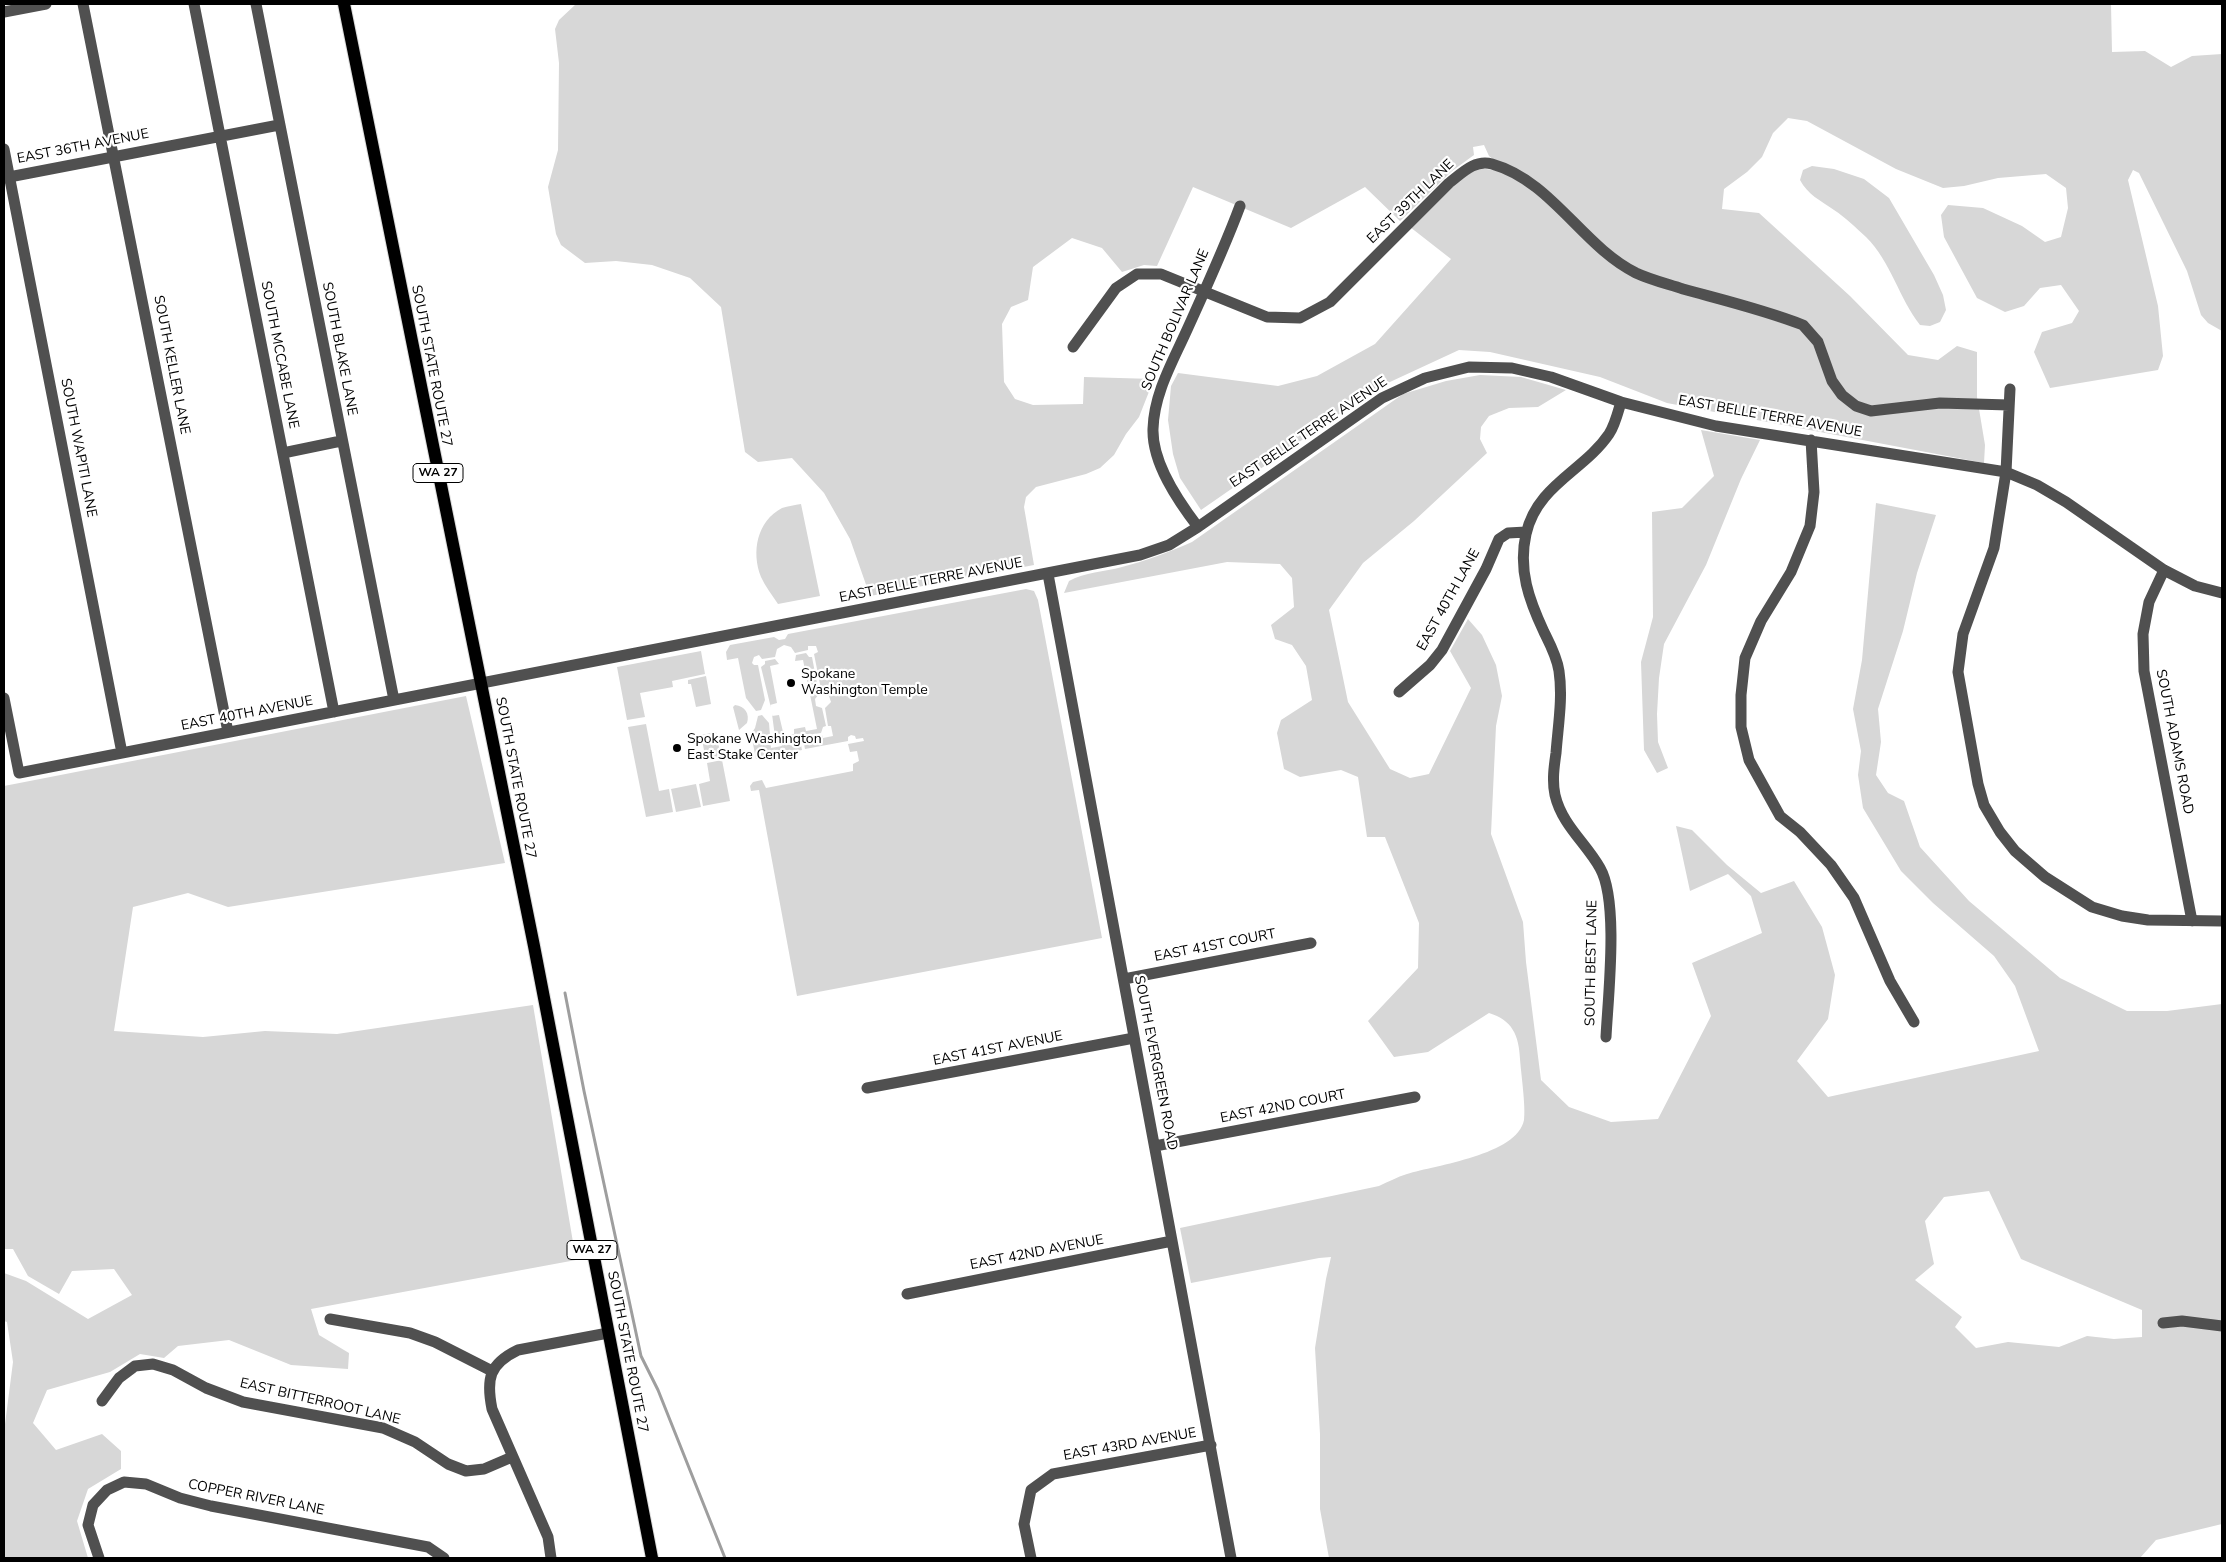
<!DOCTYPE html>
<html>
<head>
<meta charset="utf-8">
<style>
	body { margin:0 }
	#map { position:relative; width:2226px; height:1562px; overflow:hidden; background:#fff; font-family:"Nunito Sans",sans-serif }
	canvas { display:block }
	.frame { position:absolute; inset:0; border:5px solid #000; pointer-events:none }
</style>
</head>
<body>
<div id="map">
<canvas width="2226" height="1562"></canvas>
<div class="frame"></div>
</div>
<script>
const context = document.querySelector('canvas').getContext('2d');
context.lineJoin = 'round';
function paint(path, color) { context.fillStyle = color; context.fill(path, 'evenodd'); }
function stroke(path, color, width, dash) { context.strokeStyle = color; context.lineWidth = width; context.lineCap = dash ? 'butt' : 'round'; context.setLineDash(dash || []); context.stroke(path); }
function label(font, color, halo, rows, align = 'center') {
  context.font = font + ' "Nunito Sans",sans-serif'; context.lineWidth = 4.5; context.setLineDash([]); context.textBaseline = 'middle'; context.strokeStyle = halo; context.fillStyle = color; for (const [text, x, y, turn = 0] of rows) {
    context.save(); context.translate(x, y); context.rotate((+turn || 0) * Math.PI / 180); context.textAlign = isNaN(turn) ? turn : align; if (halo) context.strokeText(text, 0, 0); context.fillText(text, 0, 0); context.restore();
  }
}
paint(new Path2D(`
	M576,4H2111L2112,52L2145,51L2171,67L2192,56L2222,54V331L2208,323L2201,315L2187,271L2139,173L2133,170L2128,180L2158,306L2163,356L2158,370L2050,388L2034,352L2042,332L2072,323L2079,311L2061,285L2040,288L2024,306L2005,312L1977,298L1944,237L1941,215L1948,205L1983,208L2022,226L2045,242L2061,237L2068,208L2066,188L2046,174L1998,178L1964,186L1943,188L1896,169L1807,121L1788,118L1773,133L1762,157L1747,172L1724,189L1722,209L1759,213L1850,296L1908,355L1938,360L1957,346L1977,352V397L1985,445L1984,463L1667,403L1600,377L1490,352L1459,350L1377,388L1201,510L1180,478L1173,454L1168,420L1171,386L1178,373L1278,386L1317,376L1375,344L1451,259L1410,227L1466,173L1479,168L1493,170L1495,161L1489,156L1484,145L1473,147L1474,155L1452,171L1400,221L1365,187L1291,228L1193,187L1157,266L1144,265L1122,272L1102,248L1072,238L1033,267L1028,300L1011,307L1002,324L1004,382L1015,399L1033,405L1083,404L1084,377L1154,379L1139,417L1126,434L1114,455L1100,468L1086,474L1036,487L1026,497L1024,507L1034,565L870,596L850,539L824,493L792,458L758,462L745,452L721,307L690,278L652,265L616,261L585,263L561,245L556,234L548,187L558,150L559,63L555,29L559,20Z
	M1812,166L1834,169L1864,179L1889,198L1934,275L1943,295L1946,310L1940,322L1930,326L1920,325C1899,298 1891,262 1866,237C1856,228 1845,217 1834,210C1820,200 1808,195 1800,180L1803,170Z
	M1480,375L1521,377L1566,390L1538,407L1509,408L1489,416L1481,427L1480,439L1487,453L1414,521L1363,563L1329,610L1348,702L1390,769L1410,778L1429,774L1471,688L1450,651L1468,619L1482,635L1496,665L1502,696L1496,726L1491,834L1523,922L1526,962L1541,1080L1569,1107L1611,1122L1658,1119L1711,1016L1692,963L1762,933L1751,896L1728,874L1690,891L1676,826L1692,830L1727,865L1761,893L1794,881L1822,927L1835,975L1828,1019L1797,1061L1828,1097L2039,1051L2015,986L1994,956L1933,903L1901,871L1863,808L1858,775L1861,751L1853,709L1862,660L1876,503L1936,515L1917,573L1903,631L1878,709L1881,742L1876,775L1888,793L1904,801L1920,847L1969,901L2060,978L2127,1011H2167L2222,1004V1524L2156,1540L2140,1558H1329L1320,1509V1434L1315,1348L1326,1279L1331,1257L1319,1258L1191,1283L1180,1228L1379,1186C1388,1182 1397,1177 1407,1174C1436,1165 1517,1155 1524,1120C1526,1107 1521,1073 1520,1059C1519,1035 1512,1020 1489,1013L1428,1052L1394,1057L1368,1021L1418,968L1419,923L1385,837H1367L1358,777L1341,770L1300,777L1284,769L1277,733L1281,720L1312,700L1306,666L1292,645L1275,639L1271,625L1294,607L1292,578L1280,564L1227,562L1064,593L1069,581C1085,572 1104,572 1122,567C1146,561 1169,552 1192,542L1403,394L1446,381ZM1989,1191L2021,1259L2142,1310V1337L2114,1339L2087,1336L2059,1347L2008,1342L1976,1348L1955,1327L1962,1317L1915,1280L1934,1264L1925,1221L1944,1197Z
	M1701,430L1760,440L1741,479L1706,565L1664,644L1659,678L1657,714L1658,742L1668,768L1657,773L1644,750L1641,662L1653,617L1652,512L1682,508L1714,476Z
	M801,504L820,596L778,604C772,595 765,586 761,577C751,552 757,521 782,508C788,506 795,505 801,504Z
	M1026,589L1034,591L1038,600L1102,938L797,996L759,790L751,791L750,786L753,782L762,780L766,788L853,771V764L859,761L857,751L850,752L848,744L864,741L863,738L856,739L855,736L851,735L848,737V741L805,749L803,739L822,735L823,738L833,736L831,726H828L825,708L831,702L829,696L822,694L814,654L818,652L816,646H808V650L795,653L791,647L784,645L777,649L775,657L762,659L759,655L754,657L752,663L754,665H758L765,700L761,710L756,711L746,698L738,658L727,660L726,652L730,645L774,637L779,640L785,639L788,634Z
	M701,651L705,674L672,681L673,687L640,693L645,717L627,720L617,667Z
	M806,653L809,657H812L819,694L815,699L816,706L822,708L826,726L823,727L821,733L781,740L780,738L775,737L772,714V716L779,715L784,736L794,734V729L805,727L806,731L817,729L803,660L795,661L796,655Z
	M775,659L779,664L770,666L777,703L770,705L771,708L761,667L765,664V661Z
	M706,676L711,704L696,707L691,684H688V680Z
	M466,696L505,863L228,907L188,893L133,907L114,1031L203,1037L265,1031L337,1034L533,1005L576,1260L311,1309L319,1335L349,1353L348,1369L291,1365L229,1340L178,1346L164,1358L140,1354L110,1372L47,1390L33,1423L56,1450L102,1434L121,1451V1469L88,1489L77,1521L88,1558H4V1432L13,1362L7,1322L4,1321V1273L26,1281L88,1319L132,1295L114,1269L72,1271L59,1294L28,1276L13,1249H4V786Z
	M735,705C745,706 750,714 747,723L739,730L733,707Z
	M762,715L769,723L771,748L782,746L781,743L800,740L802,750L756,759L751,734L755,728L758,716Z
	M646,724L659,791L669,789L673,812L646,817L628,727Z
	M716,732L721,757L706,760L701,735Z
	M722,760L730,801L703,806L699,784L710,781L707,763Z
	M696,784L701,807L676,812L671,789Z`), '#d7d7d7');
stroke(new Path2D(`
	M565,993L584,1091L641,1356L658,1390L725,1558`), '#9e9e9e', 3);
const major = new Path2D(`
	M344,4L534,946L652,1558`);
stroke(major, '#dbdbdb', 14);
stroke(new Path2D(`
	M83,4L228,732
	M194,4L334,712
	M256,4L394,700
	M4,12L46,4
	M4,149L122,753
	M4,178L279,125
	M1073,347L1116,288L1137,274H1161L1267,317L1300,318L1330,302L1449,183C1462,173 1475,159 1492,164C1552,181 1582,246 1636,273C1651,280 1668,284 1683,289C1723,300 1765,310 1803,325L1818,342L1832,381L1842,395L1856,406L1871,411L1940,403L2009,405
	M2010,389L2006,472L1994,548L1963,634L1958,672L1978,784L1984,805L2000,832L2015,851L2045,877L2092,907L2122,916L2148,920L2222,921
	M1811,440L1814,492L1810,526L1791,572L1761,621L1745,658L1741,695V727L1749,760L1780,816L1800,832L1831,865L1854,898L1890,981L1914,1022
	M283,453L341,441
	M1198,527C1178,501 1152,463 1153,429C1154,394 1172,363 1186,332C1205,290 1224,249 1240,206
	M2164,570L2149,602L2143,634L2144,671L2192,921
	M1048,574L1231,1558
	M1399,692L1430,665L1442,650L1486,569L1499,539L1508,533L1526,532
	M4,698L19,773L1140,555L1169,545L1198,527L1382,398L1425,378L1469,367L1512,368L1551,377L1621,402L1716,426L2006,472L2037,485L2066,502L2164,570L2195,586L2222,593
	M1124,979L1311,943
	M1606,1037C1608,997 1619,901 1600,868C1586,843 1562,825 1555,795C1552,781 1554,767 1556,753C1558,726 1563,698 1559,671C1557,657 1550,644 1544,632C1529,600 1518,570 1526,534C1537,485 1584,471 1609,434C1615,425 1618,412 1621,402
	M867,1088L1134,1038
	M1155,1146L1415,1097
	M907,1294L1172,1241
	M330,1319L410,1333L435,1342L492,1371
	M2163,1323L2182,1321L2222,1326
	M102,1401L119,1378L135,1366L153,1364L173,1370L206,1388L243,1402L383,1428L415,1442L448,1464L466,1471L484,1469L512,1457
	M99,1558L88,1525L93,1505L107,1490L124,1482L146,1484L180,1498L211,1506L428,1547L444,1558
	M551,1558L548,1537L492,1409C486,1379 489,1364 518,1350L608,1333
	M1031,1558L1024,1524L1031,1490L1053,1474L1211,1445`), '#505050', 11);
stroke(major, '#000', 12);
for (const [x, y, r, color] of [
	[791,683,5,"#000"],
	[677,748,5,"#000"]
]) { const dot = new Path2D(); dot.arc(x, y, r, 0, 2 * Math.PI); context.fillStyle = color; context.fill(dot); stroke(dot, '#fff', 2); }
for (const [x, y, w] of [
	[438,473,50],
	[592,1250,50]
]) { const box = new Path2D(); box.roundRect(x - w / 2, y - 9.5, w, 19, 4); context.fillStyle = '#fff'; context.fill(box); stroke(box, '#000', 1); }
label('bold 12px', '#000', null, [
	["WA 27",438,473],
	["WA 27",592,1250]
]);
label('14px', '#000', '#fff', [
	["EAST 36TH AVENUE",83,147,-11],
	["EAST 39TH LANE",1411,202,-44],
	["SOUTH BOLIVAR LANE",1176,320,-67],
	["SOUTH BLAKE LANE",339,349,79],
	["SOUTH MCCABE LANE",279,355,79],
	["SOUTH KELLER LANE",171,365,79],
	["SOUTH STATE ROUTE 27",431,366,79],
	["EAST BELLE TERRE AVENUE",1770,417,10],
	["EAST BELLE TERRE AVENUE",1309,433,-34],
	["SOUTH WAPITI LANE",78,448,79],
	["EAST BELLE TERRE AVENUE",931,581,-11],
	["EAST 40TH LANE",1449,600,-61],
	["EAST 40TH AVENUE",247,714,-11],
	["SOUTH ADAMS ROAD",2174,742,79],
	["SOUTH STATE ROUTE 27",515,778,79],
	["EAST 41ST COURT",1215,946,-11],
	["SOUTH BEST LANE",1592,963,-89],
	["EAST 41ST AVENUE",998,1049,-11],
	["SOUTH EVERGREEN ROAD",1155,1063,79],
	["EAST 42ND COURT",1283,1107,-11],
	["EAST 42ND AVENUE",1037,1253,-11],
	["SOUTH STATE ROUTE 27",627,1352,79],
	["EAST BITTERROOT LANE",320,1402,13],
	["EAST 43RD AVENUE",1130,1445,-10],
	["COPPER RIVER LANE",256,1498,11]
]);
label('14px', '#000', '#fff', [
	["Spokane",801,675],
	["Washington Temple",801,691],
	["Spokane Washington",687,740],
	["East Stake Center",687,756]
], 'left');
</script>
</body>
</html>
